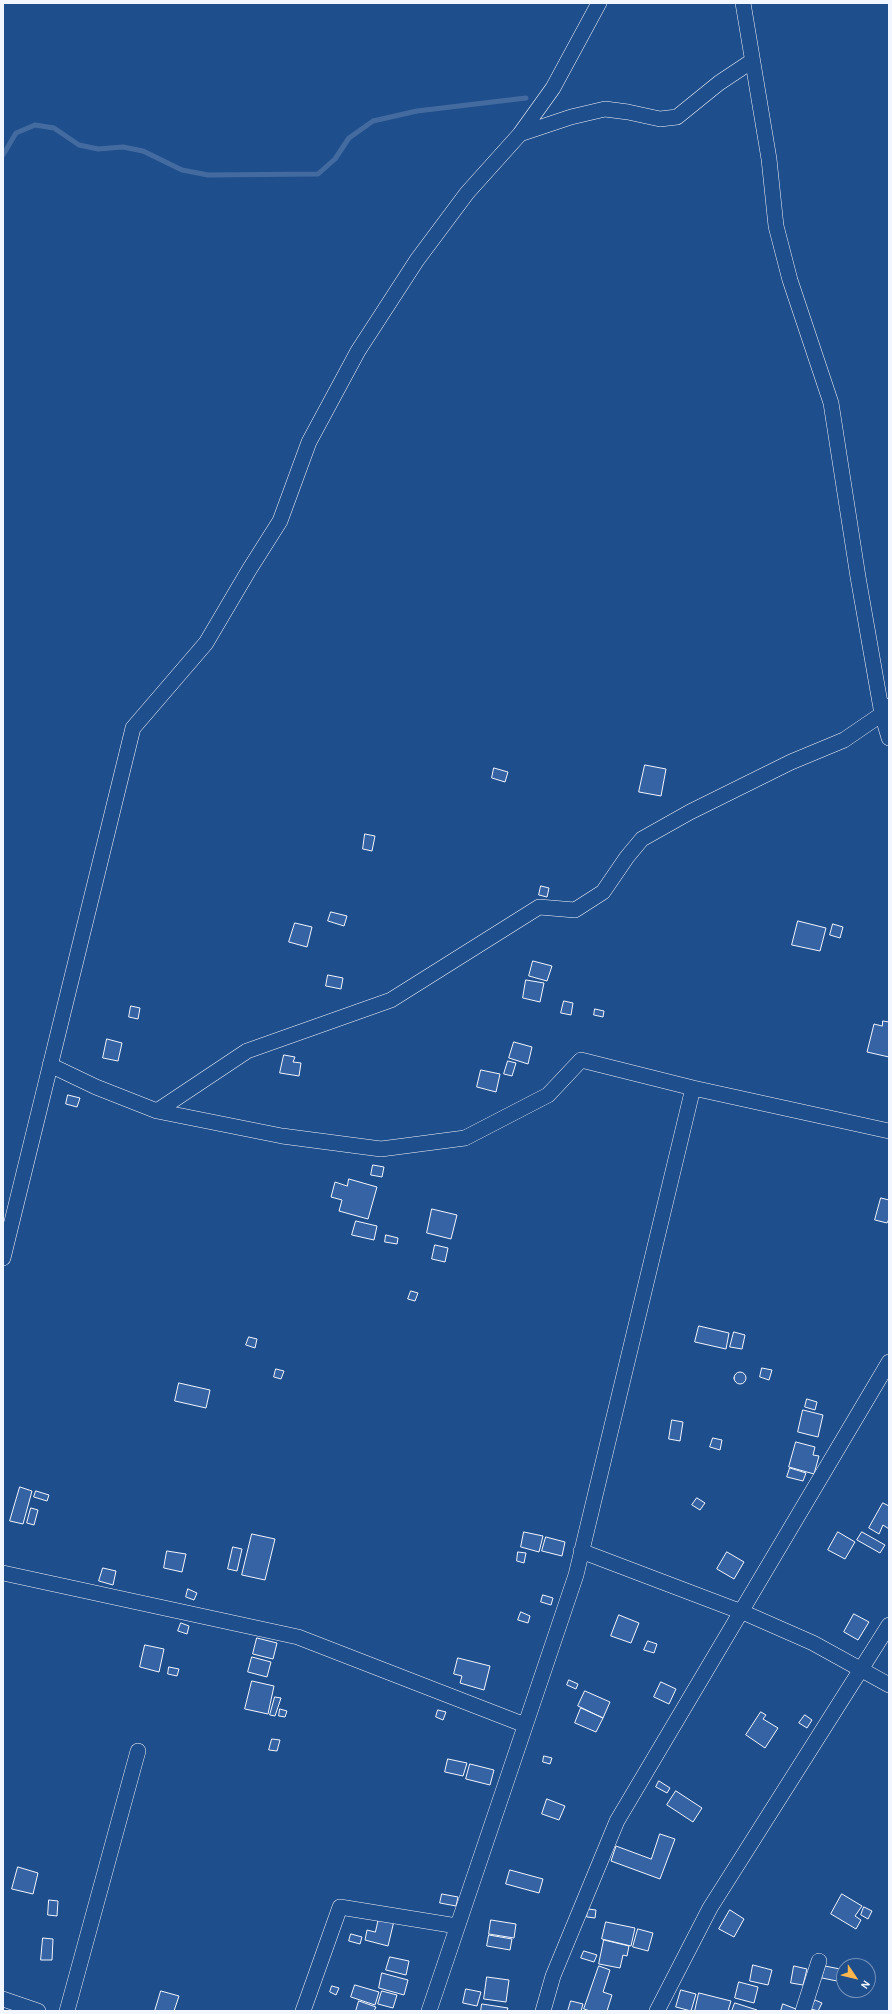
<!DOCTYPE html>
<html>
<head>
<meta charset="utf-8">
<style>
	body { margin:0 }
	#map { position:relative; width:892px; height:2014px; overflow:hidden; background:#1f4e8c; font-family:"Alegreya Sans",sans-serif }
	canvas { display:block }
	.frame { position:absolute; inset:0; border:4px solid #f2f6ff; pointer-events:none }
	.north { position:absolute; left:836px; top:1958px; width:40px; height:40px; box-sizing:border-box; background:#1f4e8c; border:1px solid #7391ba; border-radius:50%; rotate:125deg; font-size:11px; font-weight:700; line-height:16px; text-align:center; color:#f2f6ff }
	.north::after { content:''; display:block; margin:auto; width:14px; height:18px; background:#ffb74d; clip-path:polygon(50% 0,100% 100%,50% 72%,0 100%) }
</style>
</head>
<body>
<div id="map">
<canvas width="892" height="2014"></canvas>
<div class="frame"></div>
<div class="north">N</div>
</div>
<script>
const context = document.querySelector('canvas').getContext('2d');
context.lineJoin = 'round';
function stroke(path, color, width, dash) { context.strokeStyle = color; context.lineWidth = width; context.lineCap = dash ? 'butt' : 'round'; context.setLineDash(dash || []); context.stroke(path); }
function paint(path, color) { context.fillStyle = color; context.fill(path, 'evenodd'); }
stroke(new Path2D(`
	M3,155L16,133L35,125L54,128L79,145L98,149L123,147L143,151L182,170L208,175L318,174L335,159L349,138L373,121L417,111L526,98`), '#446ba0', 5);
const building = new Path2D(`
	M645,765L666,769L661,796L639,792Z
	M494,768L508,772L505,782L492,778Z
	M365,834L375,836L372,851L363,849Z
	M541,886L549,888L547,897L539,895Z
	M331,912L347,916L344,926L328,921Z
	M798,921L826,928L820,951L792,945Z
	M295,923L312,927L307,947L289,942Z
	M833,924L843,927L840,938L830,935Z
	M533,961L552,966L547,981L529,976Z
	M328,975L343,978L341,989L326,986Z
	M526,980L544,983L540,1002L523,998Z
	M564,1001L573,1003L571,1015L561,1013Z
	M131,1006L140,1008L138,1019L129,1017Z
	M595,1009L604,1011L603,1017L594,1015Z
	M883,1021L889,1022V1057L867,1052L874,1024L882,1026Z
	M107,1039L122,1043L118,1061L103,1058Z
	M514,1042L532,1047L528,1064L509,1058Z
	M284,1055L295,1057L293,1062L301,1063L299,1076L280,1073Z
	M508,1061L516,1063L512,1076L504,1074Z
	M481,1070L500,1074L496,1092L477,1087Z
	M68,1095L80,1098L77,1107L66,1104Z
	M373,1165L384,1167L382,1177L371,1175Z
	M349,1179L377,1187L368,1219L339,1211L342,1200L331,1197L335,1182L347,1186Z
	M881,1198L889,1200V1219L887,1223L875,1220Z
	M432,1209L457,1215L451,1239L427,1233Z
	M356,1221L377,1226L374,1240L352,1235Z
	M386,1235L398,1238L397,1244L385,1242Z
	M435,1245L448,1248L445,1262L432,1259Z
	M411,1291L418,1293L415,1301L408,1299Z
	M699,1326L729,1333L726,1349L695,1342Z
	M734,1332L745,1335L742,1349L730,1347Z
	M249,1337L257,1339L255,1348L246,1345Z
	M762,1368L772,1370L769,1380L760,1377Z
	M276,1369L284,1371L281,1379L274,1377Z
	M734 1378a6 6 0 1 1 12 0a6 6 0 1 1-12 0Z
	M179,1383L210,1390L206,1408L175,1401Z
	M807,1399L817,1402L815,1410L805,1407Z
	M803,1410L823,1415L818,1437L798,1432Z
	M672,1420L683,1422L680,1441L669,1439Z
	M713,1438L722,1440L720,1450L710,1447Z
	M796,1442L815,1447L813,1455L819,1456L814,1474L789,1467Z
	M790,1468L806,1473L803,1481L787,1477Z
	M20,1487L32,1491L23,1524L10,1521Z
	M36,1491L49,1495L47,1501L34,1497Z
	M697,1498L705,1503L700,1510L692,1505Z
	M883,1503L889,1506V1529L883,1525L879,1534L869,1528Z
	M31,1508L38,1510L34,1525L27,1523Z
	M524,1532L543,1536L539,1552L521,1547Z
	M838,1532L855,1542L845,1559L828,1550Z
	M862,1532L885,1545L880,1553L857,1540Z
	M252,1534L275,1539L265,1580L242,1575Z
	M546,1537L565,1542L562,1556L542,1551Z
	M233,1547L242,1549L237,1571L228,1569Z
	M167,1551L186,1554L182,1572L164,1568Z
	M518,1552L526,1553L524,1563L517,1561Z
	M727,1552L744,1562L734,1579L717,1569Z
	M103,1568L116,1571L113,1585L99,1581Z
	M188,1589L197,1593L194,1600L186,1597Z
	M543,1595L553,1598L551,1605L541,1602Z
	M521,1612L530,1616L528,1623L518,1620Z
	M854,1614L869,1622L858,1640L844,1632Z
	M619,1615L639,1623L631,1643L611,1636Z
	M181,1623L189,1626L187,1634L178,1631Z
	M257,1638L277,1643L273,1659L253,1654Z
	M648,1641L657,1644L654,1653L644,1650Z
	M145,1645L164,1649L159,1672L140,1667Z
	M252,1657L271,1662L267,1677L248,1672Z
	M458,1658L490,1666L484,1690L460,1683L462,1676L454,1674Z
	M169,1667L179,1669L177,1676L168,1674Z
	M569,1680L578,1684L576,1689L567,1685Z
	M252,1681L274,1686L268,1714L245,1709Z
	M661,1682L676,1689L669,1704L654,1697Z
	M585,1691L610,1702L603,1718L578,1706Z
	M275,1697L281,1698L275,1716L270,1715Z
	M581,1708L603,1718L596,1732L575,1723Z
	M280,1709L287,1711L285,1717L279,1716Z
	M438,1710L446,1712L443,1720L436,1717Z
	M761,1712L766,1715L763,1719L778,1728L765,1748L746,1735Z
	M805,1715L812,1720L807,1728L799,1723Z
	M272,1739L280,1740L277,1751L269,1750Z
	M544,1756L552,1758L550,1764L543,1762Z
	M448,1759L467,1763L463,1776L445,1772Z
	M470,1764L494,1770L490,1785L466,1779Z
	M659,1781L670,1788L667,1793L656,1787Z
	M676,1791L702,1808L693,1822L667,1805Z
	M547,1799L565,1806L559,1820L542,1814Z
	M660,1834L675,1839L660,1879L611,1861L616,1846L651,1859Z
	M18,1867L38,1873L33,1894L12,1889Z
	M510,1870L543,1879L539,1893L506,1884Z
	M442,1894L458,1897L456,1906L440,1903Z
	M842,1894L862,1906L855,1916L861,1920L856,1929L831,1914Z
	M49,1900L58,1901L57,1916L48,1915Z
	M864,1907L872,1911L868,1919L861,1915Z
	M588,1909L596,1910L595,1918L587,1917Z
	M730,1910L744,1919L734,1937L719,1929Z
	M379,1918L394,1921L388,1946L365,1940L367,1930L375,1932Z
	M491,1920L516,1924L514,1938L489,1934Z
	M606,1922L635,1928L631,1946L602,1939Z
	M638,1929L653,1933L648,1951L633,1947Z
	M351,1934L362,1937L360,1944L349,1941Z
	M489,1935L512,1939L510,1950L487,1946Z
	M43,1938L53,1939L52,1960H41Z
	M604,1940L629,1946L627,1956L623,1955L620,1968L599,1964Z
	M584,1951L597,1955L594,1962L581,1958Z
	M390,1957L409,1961L406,1975L386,1970Z
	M753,1965L772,1970L768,1985L750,1981Z
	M599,1966L610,1970L603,1992L612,1995L607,2011H590L584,2009Z
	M794,1966L807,1969L803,1985L791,1983Z
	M825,1966L840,1969L837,1981L822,1978Z
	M382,1973L408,1980L404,1995L379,1988Z
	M487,1977L509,1980L506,2002L484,1999Z
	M739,1982L758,1987L754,2003L735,1998Z
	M355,1985L379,1992L375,2005L351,1997Z
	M332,1986L339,1988L336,1995L330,1992Z
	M466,1989L481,1992L477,2006L463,2003Z
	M681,1990L696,1994L691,2011L676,2007Z
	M161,1991L179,1996L174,2011H155Z
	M382,1991L397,1995L393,2008L378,2004Z
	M699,1993L731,2001L728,2011H695Z
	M815,2000L822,2003L818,2011L811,2009Z
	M359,2001L376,2007L374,2011H356Z
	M571,2001L583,2004L581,2011H568Z
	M735,2003L757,2010L756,2011H732Z
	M482,2004L508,2008L507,2011H481Z
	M783,2004L796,2009L795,2011H781Z`);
paint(building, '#3563a3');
stroke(building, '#f2f6ff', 1);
const minor = new Path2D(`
	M743,3L769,159L776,226L790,280L831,403L858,577L882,714L889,738
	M520,134L571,117L605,109L628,112L660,119L677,117L719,83L752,61
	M50,1065L96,1087L157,1111L282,1136L381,1149L465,1138L548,1095L581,1060L693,1088L889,1131
	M157,1111L247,1051L391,1000L539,907L575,910L603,892L627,857L642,839L690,812L791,762L844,740L882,714L889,706
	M3,1258L133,728L206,643L249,570L280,521L309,442L358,351L417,260L467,193L520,134L553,88L599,3
	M581,1551L747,1614L813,1643L889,1685
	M3,1573L298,1637L525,1725
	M3,1999L38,2011
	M67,2011L138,1751
	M303,2011L340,1907L457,1926
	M429,2011L576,1575L693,1088
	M543,2011L553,1976L617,1821L889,1362
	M657,2011L710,1908L889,1625
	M803,2011L819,1961`);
stroke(minor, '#f2f6ff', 16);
stroke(minor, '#1f4e8c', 15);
</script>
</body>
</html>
